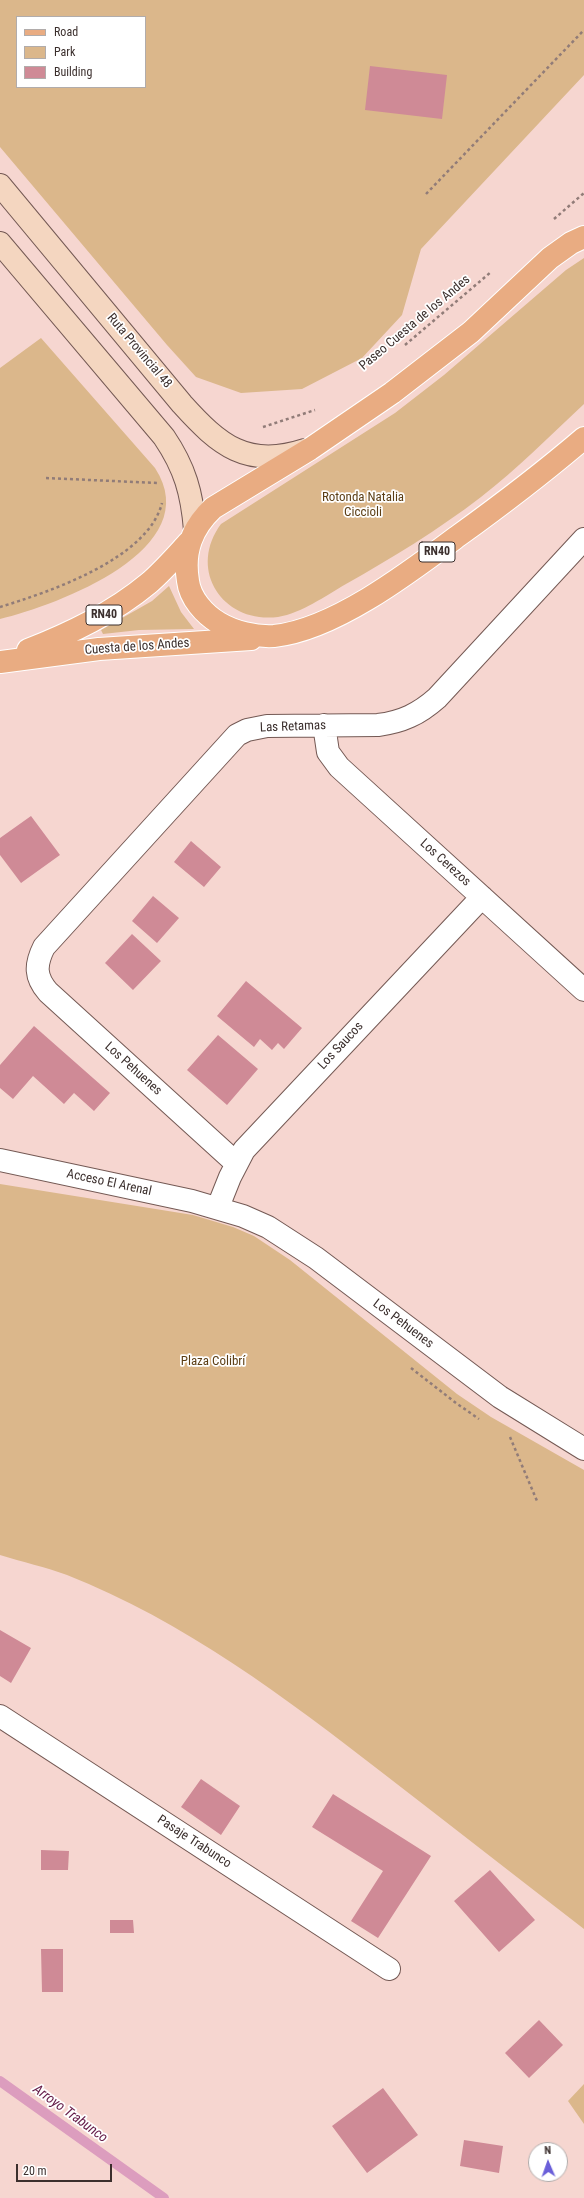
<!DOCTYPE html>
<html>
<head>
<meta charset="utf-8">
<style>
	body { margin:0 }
	#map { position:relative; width:584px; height:2198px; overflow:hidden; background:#f6d6d0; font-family:"Roboto Condensed",sans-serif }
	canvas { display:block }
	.legend { position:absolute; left:16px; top:16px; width:130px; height:72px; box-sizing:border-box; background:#fff; border:1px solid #b1acab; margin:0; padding:5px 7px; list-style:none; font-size:12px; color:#3b2f2d }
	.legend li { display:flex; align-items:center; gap:8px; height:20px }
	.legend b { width:20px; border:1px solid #b1acab }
	.north { position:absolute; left:528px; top:2142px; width:40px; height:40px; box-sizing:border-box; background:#fff; border:1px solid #b1acab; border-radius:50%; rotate:358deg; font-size:11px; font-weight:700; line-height:16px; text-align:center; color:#3b2f2d }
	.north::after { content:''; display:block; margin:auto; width:14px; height:18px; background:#6a5fd9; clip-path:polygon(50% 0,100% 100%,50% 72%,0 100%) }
	.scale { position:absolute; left:16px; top:2164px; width:96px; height:18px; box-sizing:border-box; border:2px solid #3b2f2d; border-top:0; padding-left:5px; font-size:12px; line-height:14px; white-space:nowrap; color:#3b2f2d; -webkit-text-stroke:3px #fff; paint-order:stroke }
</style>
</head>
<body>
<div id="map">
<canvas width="584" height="2198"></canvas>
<ul class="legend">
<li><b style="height:5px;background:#e9ac82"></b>Road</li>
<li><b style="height:11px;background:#dbb78b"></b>Park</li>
<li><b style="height:11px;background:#cf8a96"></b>Building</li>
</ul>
<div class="north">N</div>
<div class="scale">20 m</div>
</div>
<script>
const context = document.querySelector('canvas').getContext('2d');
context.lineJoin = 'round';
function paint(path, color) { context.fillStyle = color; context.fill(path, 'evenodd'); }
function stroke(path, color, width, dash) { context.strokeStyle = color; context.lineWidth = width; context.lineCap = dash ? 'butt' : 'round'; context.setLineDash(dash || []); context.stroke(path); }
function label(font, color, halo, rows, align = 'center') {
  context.font = font + ' "Roboto Condensed",sans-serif'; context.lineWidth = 3.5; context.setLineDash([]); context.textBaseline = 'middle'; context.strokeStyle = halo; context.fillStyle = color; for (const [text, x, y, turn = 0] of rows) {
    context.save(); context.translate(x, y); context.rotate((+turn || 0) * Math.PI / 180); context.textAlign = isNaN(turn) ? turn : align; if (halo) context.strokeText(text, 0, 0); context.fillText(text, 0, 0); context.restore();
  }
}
paint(new Path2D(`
	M0,0H584V75L421,249L402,315L362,358L302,389L241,393L196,377L167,345L0,147ZM17,17H145V87H17Z
	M584,258V404C550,436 517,469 481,497C438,530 392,558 346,584C325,596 302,613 278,617C223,624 187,570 221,524L395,413L444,375L566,270Z
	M41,338L155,468C208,549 58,605 0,619V368Z
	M169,586L181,612L194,629L139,630L103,634L101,630L152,601Z
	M0,1184L193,1215L233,1227L254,1236L290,1260L457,1394L491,1417L584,1470V1929C517,1877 451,1826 384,1774C286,1698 184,1621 67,1575C46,1567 22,1562 0,1555Z
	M584,2084V2124L568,2101Z`), '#dbb78b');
stroke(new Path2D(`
	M0,2081L164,2198`), '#dc9dbe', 10);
paint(new Path2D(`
	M370,66L447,75L442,119L365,110Z
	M31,816L60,855L21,883L0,855V838Z
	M191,841L221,867L204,887L174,862Z
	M153,896L179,918L157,943L132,921Z
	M132,934L161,961L133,990L105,963Z
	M246,981L302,1028L284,1049L278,1043L272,1050L260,1039L254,1047L217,1016Z
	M34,1026L110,1093L94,1111L74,1093L64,1104L33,1076L13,1099L0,1088V1065Z
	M218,1035L258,1069L227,1105L187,1070Z
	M0,1630L31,1648L11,1683L0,1676Z
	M201,1779L240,1806L221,1835L181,1807Z
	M333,1794L431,1856L378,1938L351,1921L383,1871L312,1827Z
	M41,1850L69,1851L68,1870H41Z
	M490,1870L535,1920L499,1952L454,1901Z
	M110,1920H133L134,1933H110Z
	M41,1949H63V1992H42Z
	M539,2020L563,2045L529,2078L505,2053Z
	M383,2088L418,2135L367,2173L332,2126Z
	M464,2140L503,2146L499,2173L460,2166Z`), '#cf8a96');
const minor = new Path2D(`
	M324,725L328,752L339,767L584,990
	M236,1163L48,992C35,977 35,965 44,947L237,735L247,730L267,726L378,725C402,722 419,714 437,698L584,539
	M218,1207L230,1177L244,1150L482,897
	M0,1716L389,1969`);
const tertiary = new Path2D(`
	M0,1160L192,1201L243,1216L268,1227L316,1258L500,1397L584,1449`);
const secondary = new Path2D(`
	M0,185L182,404C219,445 247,469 305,450
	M0,243L164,437C185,468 192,493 195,530`);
const primary = new Path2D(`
	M584,237L571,243L550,258L471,332L392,393L310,449L213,508C192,528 183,551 188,581C190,598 204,614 219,623C234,632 255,637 274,636C334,630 410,572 458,536C501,505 543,473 584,438
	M28,650C71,633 113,613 149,583C163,571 176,556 189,542
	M0,662L99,649L251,639`);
stroke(minor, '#745954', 24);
stroke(tertiary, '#745954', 24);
stroke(secondary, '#745954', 24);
stroke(primary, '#fff', 24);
stroke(new Path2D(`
	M426,194L584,30
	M554,219L584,193
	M405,345L491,272
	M263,427L315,410
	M46,478L157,483
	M0,607C49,592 148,559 162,503
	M411,1368L456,1403L479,1419
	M510,1437L537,1501`), '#917c78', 2.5, [3, 3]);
stroke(minor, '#fff', 22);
stroke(tertiary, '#fff', 22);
stroke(secondary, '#f4d6c0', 22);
stroke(primary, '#e9ac82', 22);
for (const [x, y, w] of [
	[437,552,36],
	[104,615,36]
]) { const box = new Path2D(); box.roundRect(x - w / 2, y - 10, w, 20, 3); context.fillStyle = '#fff'; context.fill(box); stroke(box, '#3b2f2d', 1); }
label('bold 12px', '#3b2f2d', null, [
	["RN40",437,552],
	["RN40",104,615]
]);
label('13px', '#3b2f2d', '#fff', [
	["Paseo Cuesta de los Andes",415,323,-40],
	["Ruta Provincial 48",139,351,50],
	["Cuesta de los Andes",137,647,-4],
	["Las Retamas",293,727,-2],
	["Los Cerezos",445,863,42],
	["Los Saucos",341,1046,-47],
	["Los Pehuenes",133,1069,42],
	["Acceso El Arenal",109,1183,12],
	["Los Pehuenes",403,1324,37],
	["Pasaje Trabunco",194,1842,33]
]);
label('13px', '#5c3e15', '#fff', [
	["Rotonda Natalia",363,498],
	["Ciccioli",363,513],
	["Plaza Colibrí",213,1362]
]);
label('italic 14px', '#641b48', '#fff', [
	["Arroyo Trabunco",70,2114,36]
]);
</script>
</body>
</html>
